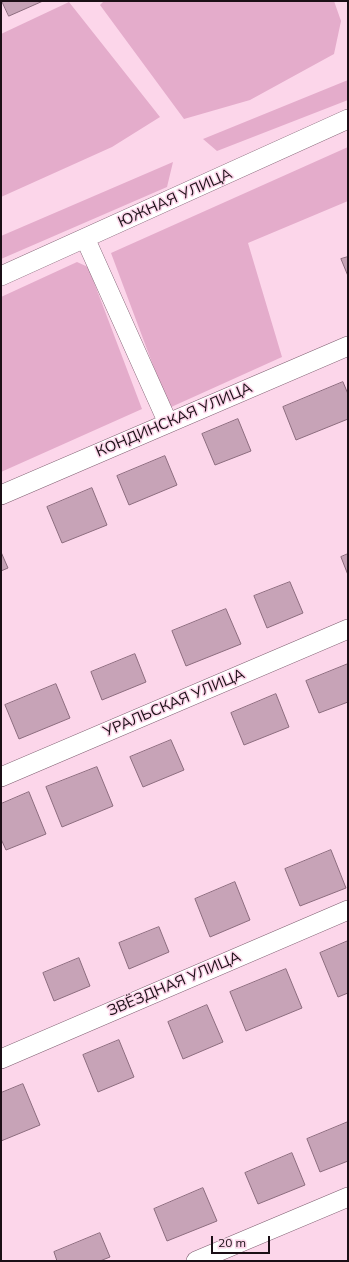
<!DOCTYPE html>
<html>
<head>
<meta charset="utf-8">
<style>
	body { margin:0 }
	#map { position:relative; width:349px; height:1262px; overflow:hidden; background:#fcd6ea; font-family:Mulish,sans-serif }
	canvas { display:block }
	.frame { position:absolute; inset:0; border:2px solid #1b0f16; pointer-events:none }
	.scale { position:absolute; left:211px; top:1236px; width:59px; height:18px; box-sizing:border-box; border:2px solid #1b0f16; border-top:0; padding-left:5px; font-size:12px; line-height:14px; white-space:nowrap; color:#1b0f16; -webkit-text-stroke:3px #fcd6ea; paint-order:stroke }
</style>
</head>
<body>
<div id="map">
<canvas width="349" height="1262"></canvas>
<div class="frame"></div>
<div class="scale">20 m</div>
</div>
<script>
const context = document.querySelector('canvas').getContext('2d');
context.lineJoin = 'round';
function paint(path, color) { context.fillStyle = color; context.fill(path, 'evenodd'); }
function stroke(path, color, width, dash) { context.strokeStyle = color; context.lineWidth = width; context.lineCap = dash ? 'butt' : 'round'; context.setLineDash(dash || []); context.stroke(path); }
function label(font, color, halo, rows, align = 'center') {
  context.font = font + ' Mulish,sans-serif'; context.lineWidth = 3; context.setLineDash([]); context.textBaseline = 'middle'; context.strokeStyle = halo; context.fillStyle = color; for (const [text, x, y, turn = 0] of rows) {
    context.save(); context.translate(x, y); context.rotate((+turn || 0) * Math.PI / 180); context.textAlign = isNaN(turn) ? turn : align; if (halo) context.strokeText(text, 0, 0); context.fillText(text, 0, 0); context.restore();
  }
}
paint(new Path2D(`
	M104,1H334L341,21L334,54L250,100L184,119L100,5Z
	M69,2L160,117L112,147L1,197V34Z
	M348,80V100L217,151L203,139Z
	M348,147V201L248,243L282,357L169,408L111,253Z
	M173,162L167,187L1,259V236Z
	M77,262L88,267L92,277L142,409L1,472V297Z`), '#e4accb');
const building = new Path2D(`
	M2,1H43L9,16Z
	M348,257V276L341,259Z
	M343,382L348,394V419L296,440L283,407Z
	M238,419L251,451L215,465L202,434Z
	M165,456L177,485L129,505L117,476Z
	M92,488L107,525L62,543L47,507Z
	M1,552L8,568L1,571Z
	M348,554V575L341,557Z
	M290,582L303,613L267,628L254,596Z
	M226,609L241,644L186,666L172,631Z
	M135,654L146,682L102,700L91,672Z
	M348,664V702L319,713L306,681Z
	M56,684L70,718L19,739L5,705Z
	M276,694L289,727L244,745L231,713Z
	M171,740L184,770L143,787L130,757Z
	M97,767L113,806L62,827L46,787Z
	M29,792L46,834L6,850L1,839V804Z
	M331,850L346,888L300,906L285,869Z
	M235,882L250,920L210,937L195,899Z
	M159,927L169,952L129,969L119,943Z
	M348,941V993L338,997L320,953Z
	M79,958L90,986L54,1001L43,973Z
	M286,969L302,1008L246,1031L230,992Z
	M207,1005L223,1042L183,1059L168,1022Z
	M119,1040L134,1077L98,1092L83,1055Z
	M23,1084L40,1125L1,1141V1093Z
	M348,1122V1161L320,1172L307,1139Z
	M292,1153L305,1185L258,1204L245,1173Z
	M203,1188L217,1221L167,1241L154,1209Z
	M100,1233L110,1257L100,1261H57L54,1252Z`);
paint(building, '#c7a3b7');
stroke(building, '#8c6c7e', 1);
const minor = new Path2D(`
	M85,238L168,423
	M1,276L348,119
	M1,495L348,346
	M1,777L348,629
	M1,1059L348,910
	M196,1261L348,1197`);
stroke(minor, '#7d5d6f', 20);
stroke(minor, '#fff', 19);
label('15px', '#1b0f16', '#fcd6ea', [
	["ЮЖНАЯ УЛИЦА",175,198,-24],
	["КОНДИНСКАЯ УЛИЦА",174,420,-23],
	["УРАЛЬСКАЯ УЛИЦА",174,703,-23],
	["ЗВЁЗДНАЯ УЛИЦА",174,984,-23]
]);
</script>
</body>
</html>
